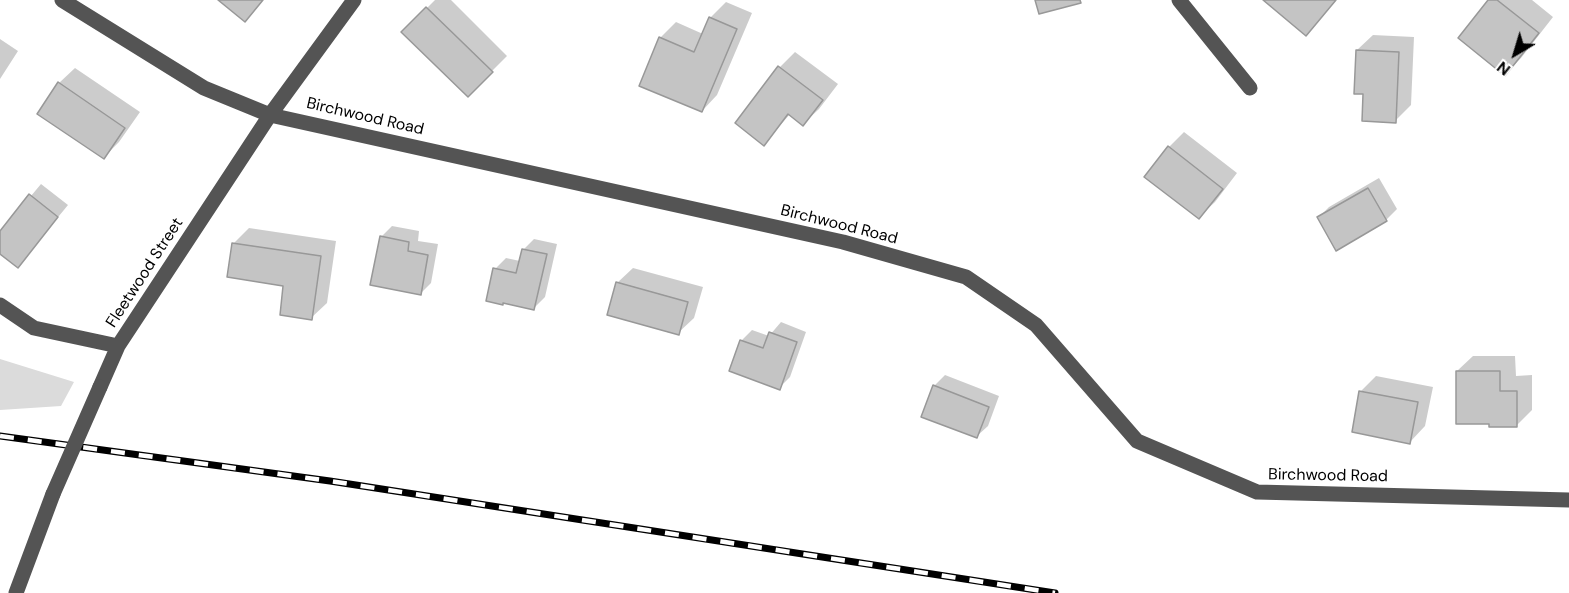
<!DOCTYPE html>
<html>
<head>
<meta charset="utf-8">
<style>
	body { margin:0 }
	#map { position:relative; width:1569px; height:593px; overflow:hidden; background:#fff; font-family:"DM Sans",sans-serif }
	canvas { display:block }
	.north { position:absolute; left:1485px; top:24px; width:60px; height:60px; -webkit-text-stroke:4px #fff; paint-order:stroke; rotate:218deg; font-size:16px; font-weight:700; line-height:24px; text-align:center; color:#000 }
	.north::after { content:''; display:block; margin:auto; width:21px; height:27px; background:#000; clip-path:polygon(50% 0,100% 100%,50% 72%,0 100%) }
</style>
</head>
<body>
<div id="map">
<canvas width="1569" height="593"></canvas>
<div class="north">N</div>
</div>
<script>
const context = document.querySelector('canvas').getContext('2d');
context.lineJoin = 'round';
function paint(path, color) { context.fillStyle = color; context.fill(path, 'evenodd'); }
function stroke(path, color, width, dash) { context.strokeStyle = color; context.lineWidth = width; context.lineCap = dash ? 'butt' : 'round'; context.setLineDash(dash || []); context.stroke(path); }
function label(font, color, halo, rows, align = 'center') {
  context.font = font + ' "DM Sans",sans-serif'; context.lineWidth = 4.5; context.setLineDash([]); context.textBaseline = 'middle'; context.strokeStyle = halo; context.fillStyle = color; for (const [text, x, y, turn = 0] of rows) {
    context.save(); context.translate(x, y); context.rotate((+turn || 0) * Math.PI / 180); context.textAlign = isNaN(turn) ? turn : align; if (halo) context.strokeText(text, 0, 0); context.fillText(text, 0, 0); context.restore();
  }
}
paint(new Path2D(`
	M0,359L74,382L61,406L0,410Z`), '#dbdbdb');
paint(new Path2D(`
	M435,0H451L507,56L468,95L403,32Z
	M1490,0H1532L1553,17L1521,58L1505,74Z
	M726,2L752,13L717,95L702,111L660,38L676,22L703,34L710,18Z
	M1373,35L1414,37L1411,105L1395,121L1365,92L1357,50Z
	M0,39L18,51L0,79Z
	M795,52L838,84L819,109L803,124L790,114L764,144L780,67Z
	M75,68L140,112L119,142L104,157L59,83Z
	M1184,132L1237,173L1215,202L1199,217L1169,147Z
	M1379,178L1397,209L1386,220L1319,217L1329,207Z
	M41,184L68,205L18,266L0,252V233Z
	M392,226L419,231L418,241L438,244L431,283L420,294L372,284L382,236Z
	M249,228L336,241L327,303L311,318L285,285L233,244Z
	M534,239L557,244L545,297L534,308L495,269L506,258L520,261L523,250Z
	M633,268L703,287L694,318L678,333L617,283Z
	M781,322L806,332L790,377L779,388L731,370L742,340L752,330L769,336Z
	M1473,356H1515L1516,376L1532,375V410L1516,426L1457,371Z
	M945,375L999,396L988,426L977,436L934,386Z
	M1376,376L1433,387L1425,426L1410,442L1361,391Z`), '#0003');
const building = new Path2D(`
	M218,0H263L245,22Z
	M1035,0H1080L1081,3L1039,14Z
	M1263,0H1336L1306,36Z
	M1488,0H1497L1539,33L1505,76L1458,38Z
	M426,7L493,72L468,97L401,32Z
	M709,17L737,29L702,112L639,86L659,37L694,52Z
	M1356,50L1399,52L1396,123L1362,121L1363,94H1354Z
	M778,66L823,100L803,126L788,114L764,146L735,123Z
	M58,82L125,128L104,159L37,114Z
	M1168,146L1223,189L1199,219L1144,177Z
	M1368,188L1387,221L1336,251L1317,217Z
	M29,194L58,217L18,268L0,254V231Z
	M380,236L409,242L408,251L428,255L421,295L370,285Z
	M232,243L321,256L312,320L280,315L283,286L227,277Z
	M522,249L547,254L534,310L503,303V305L486,301L493,268L516,273Z
	M616,282L688,302L679,335L607,315Z
	M769,332L797,342L780,390L729,371L740,340L763,348Z
	M1456,371H1500V391H1517V427H1489V424H1456Z
	M933,385L989,407L977,438L921,417Z
	M1359,391L1418,402L1410,444L1352,432Z`);
paint(building, '#c4c4c4');
stroke(building, '#989898', 1.5);
stroke(new Path2D(`
	M62,0L204,88L270,115L843,242L966,277L1036,325L1137,441L1257,492L1569,500
	M1179,0L1250,88
	M0,305L34,328L118,346
	M100,387L118,346L270,115L354,0
	M16,593L53,494`), '#545454', 15);
const rail = new Path2D(`
	M0,436L330,481L1055,593`);
stroke(rail, '#000', 7);
stroke(rail, '#fff', 4.5, [14]);
stroke(new Path2D(`
	M53,494L100,387`), '#545454', 15);
label('16px', '#000', '#fff', [
	["Birchwood Road",365,117,13],
	["Birchwood Road",839,225,14],
	["Fleetwood Street",145,273,-57],
	["Birchwood Road",1328,476,1]
]);
</script>
</body>
</html>
